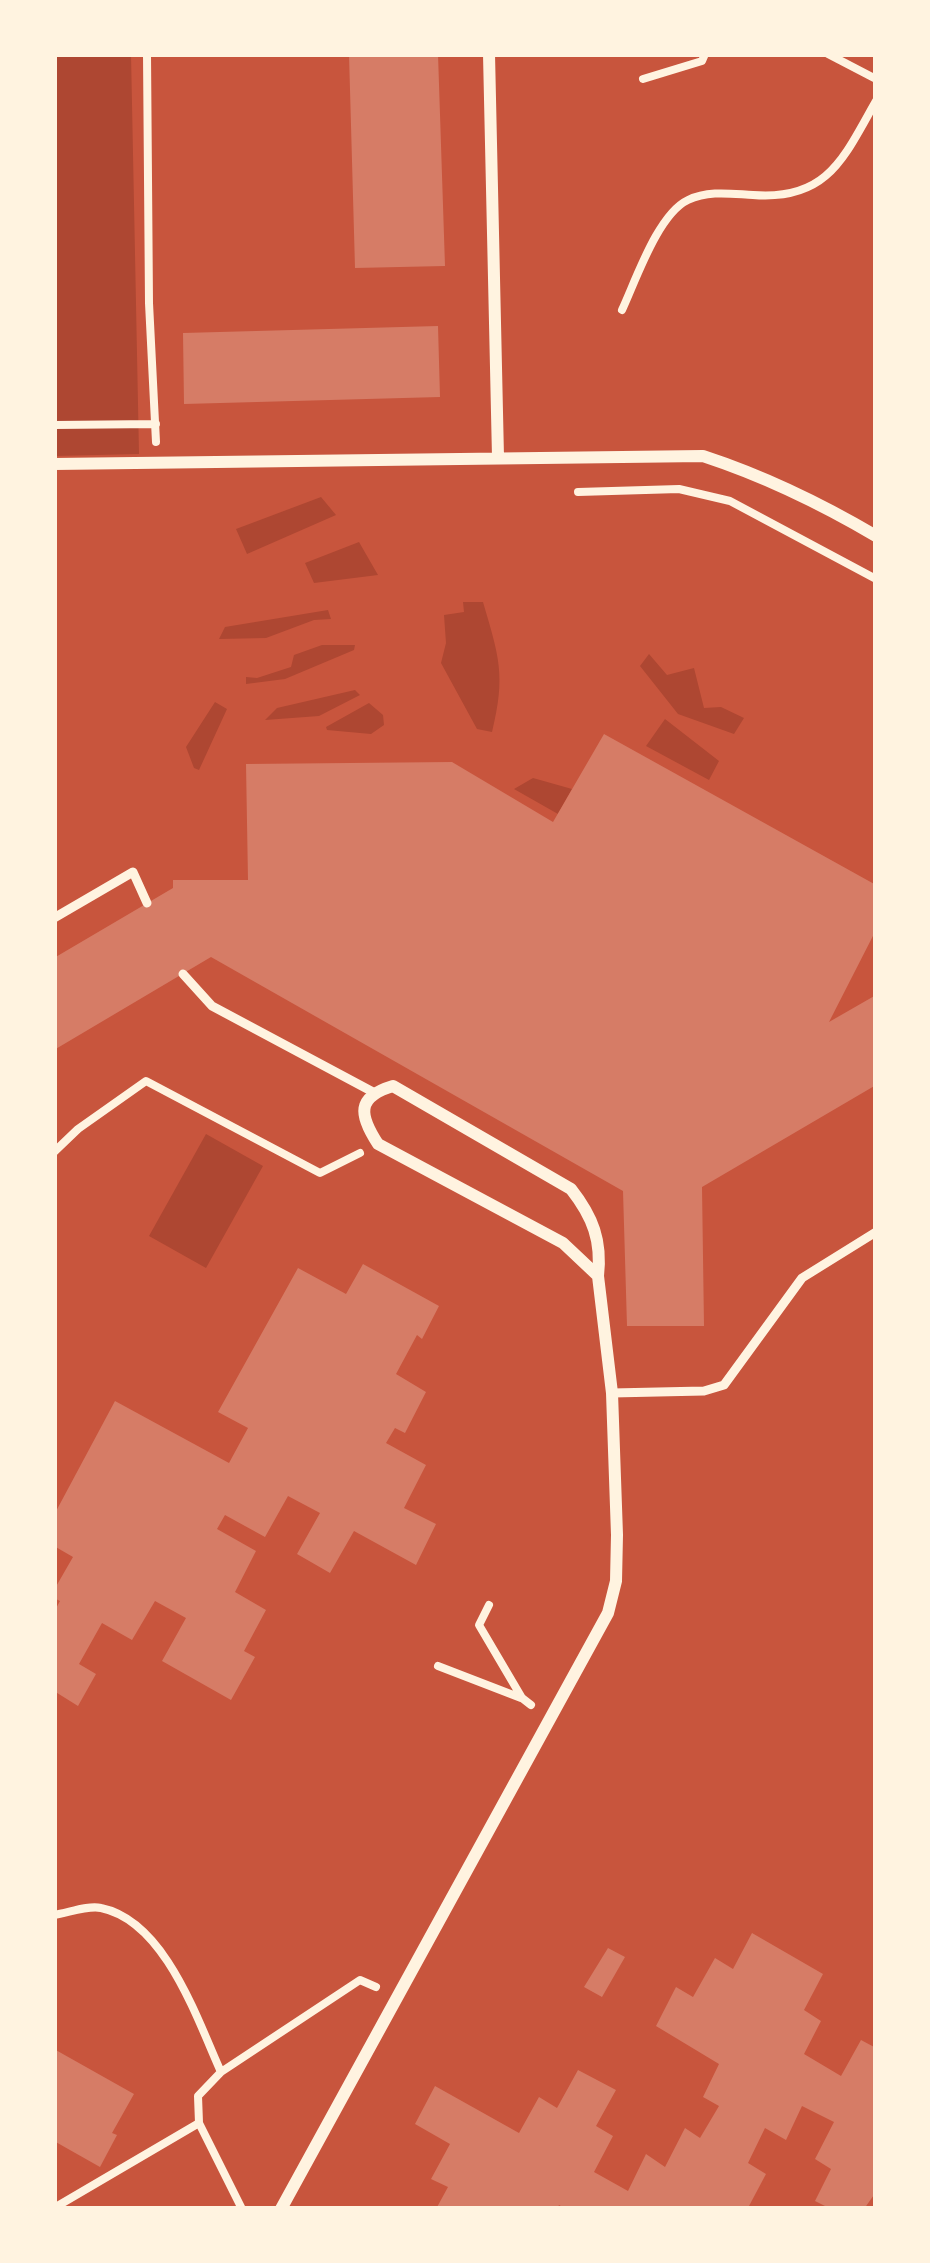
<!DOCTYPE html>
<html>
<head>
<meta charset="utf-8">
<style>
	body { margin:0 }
	#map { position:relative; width:930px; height:2263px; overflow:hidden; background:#c8553d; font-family:Quicksand,sans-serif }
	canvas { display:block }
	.frame { position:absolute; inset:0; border:57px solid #fff3e0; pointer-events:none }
</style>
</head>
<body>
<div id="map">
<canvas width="930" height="2263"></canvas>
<div class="frame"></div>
</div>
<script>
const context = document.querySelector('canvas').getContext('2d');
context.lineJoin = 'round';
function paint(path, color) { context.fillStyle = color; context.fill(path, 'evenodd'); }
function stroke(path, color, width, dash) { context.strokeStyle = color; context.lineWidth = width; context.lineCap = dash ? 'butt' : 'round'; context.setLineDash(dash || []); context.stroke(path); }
paint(new Path2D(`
	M54,54H131L139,454L54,456Z
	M321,497L336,515L247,554L236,529Z
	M359,542L378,575L314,583L305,563Z
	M463,602H483C499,657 506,675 492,732L477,729L441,663L446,643L444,615L464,612Z
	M328,610L331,619L314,620L266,638L219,639L225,627Z
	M322,645H355L354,650L285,679L246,684V677L257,678L291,667L294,655Z
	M649,654L667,675L694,668L704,708L721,707L744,718L734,734L678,714L640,666Z
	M355,690L360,695L319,716L265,720L277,708Z
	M215,702L227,709L199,770L194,768L186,747Z
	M369,703L383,715L384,725L371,734L327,730L326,727Z
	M665,719L719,761L709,780L646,746Z
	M533,778L572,789L558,814L514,789Z
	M206,1134L263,1166L206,1268L149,1236Z`), '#ae4732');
paint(new Path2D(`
	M349,54H438L445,266L355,268Z
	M438,326L440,397L184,404L183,333Z
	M604,734L876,885V930L829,1022L876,995V1085L702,1187L704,1326H627L623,1191L211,957L54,1050V958L173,888V880H248L246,764L452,762L553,822Z
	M363,1264L439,1306L422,1339L417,1335L396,1374L426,1392L405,1433L395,1428L386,1443L426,1465L404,1508L436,1524L416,1565L354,1531L330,1573L297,1554L320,1513L288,1496L265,1537L225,1515L217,1529L256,1551L235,1592L266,1610L244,1651L255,1657L231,1700L162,1661L186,1618L155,1601L132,1640L102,1623L79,1664L96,1674L78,1706L54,1691V1612L60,1601L54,1598V1590L73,1557L54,1546V1515L115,1401L229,1463L248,1428L218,1412L298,1268L346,1294Z
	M752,1933L823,1974L804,2010L821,2021L804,2054L841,2076L861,2040L876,2048V2192L864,2209H831L815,2201L831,2169L815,2159L834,2122L802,2106L786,2140L765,2128L748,2163L766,2174L749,2206L754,2209H566L559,2205L557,2209H436L448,2187L431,2179L450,2144L415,2124L435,2086L519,2133L539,2097L557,2108L578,2070L616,2090L596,2126L613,2136L594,2172L628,2191L646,2154L665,2167L685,2128L700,2138L719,2106L703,2097L719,2064L656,2026L676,1987L693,1997L715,1958L733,1969Z
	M608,1948L625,1957L602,1997L584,1987Z
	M54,2049L134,2094L112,2133L117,2135L100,2167L54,2141Z`), '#d67c66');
stroke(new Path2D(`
	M147,54L149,303L156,442
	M828,54L876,79
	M643,79L702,61L705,54
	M622,310C636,280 658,214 688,200C709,190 732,194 753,195C828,201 844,157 876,101
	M54,425L156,424
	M578,492L679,489L730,501L876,579
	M54,1152L78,1129L146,1081L320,1173L360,1153
	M489,1605L479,1625L522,1698L531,1705
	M438,1666L521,1698
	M54,1915C68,1913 88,1905 101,1908C165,1921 197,2019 221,2072
	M199,2123L242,2209
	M54,2208L199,2123L198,2096L221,2072L360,1980L376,1987`), '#fff3e0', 8);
stroke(new Path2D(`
	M54,918L133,872L147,903
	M183,974L212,1006L373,1092
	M612,1393L704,1391L724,1385L802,1278L876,1232`), '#fff3e0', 9);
stroke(new Path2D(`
	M489,54L498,457
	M54,464L703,456C764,476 820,503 876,536
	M281,2209L608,1613L616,1581L617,1535L612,1393L598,1276L563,1243L378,1144C359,1115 356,1097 393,1086L571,1189C593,1217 602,1241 598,1276`), '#fff3e0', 12);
</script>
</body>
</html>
